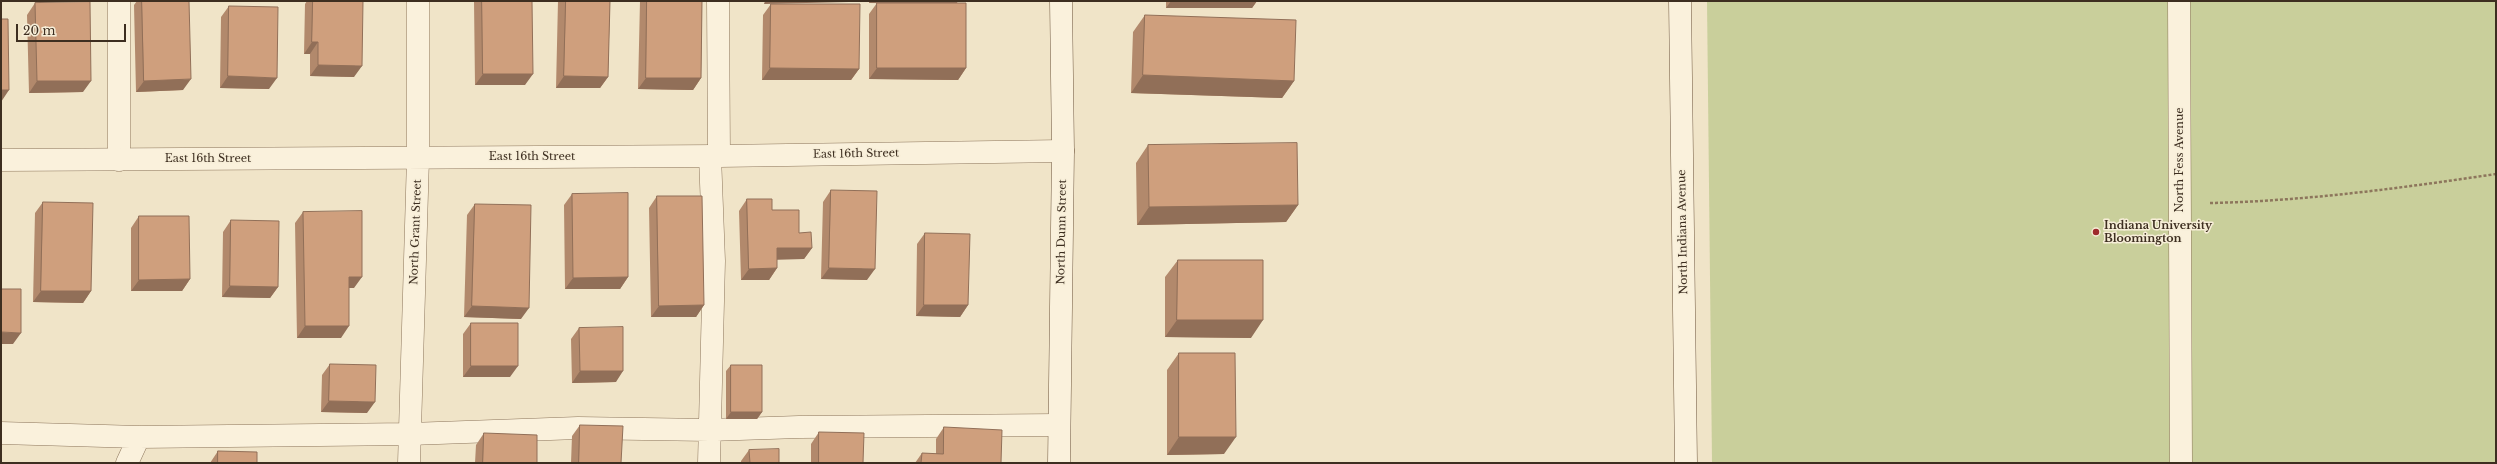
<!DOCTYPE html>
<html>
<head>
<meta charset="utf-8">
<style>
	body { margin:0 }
	#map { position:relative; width:2497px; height:464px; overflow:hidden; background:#f0e4c8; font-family:"Libre Baskerville",serif }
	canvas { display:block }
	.frame { position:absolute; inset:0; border:2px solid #3d2e20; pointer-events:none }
	.scale { position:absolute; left:16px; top:24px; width:110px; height:18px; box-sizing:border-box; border:2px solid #3d2e20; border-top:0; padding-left:5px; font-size:12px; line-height:14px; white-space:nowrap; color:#3d2e20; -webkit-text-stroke:3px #f7eed8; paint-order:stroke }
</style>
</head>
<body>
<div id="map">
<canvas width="2497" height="464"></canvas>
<div class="frame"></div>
<div class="scale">20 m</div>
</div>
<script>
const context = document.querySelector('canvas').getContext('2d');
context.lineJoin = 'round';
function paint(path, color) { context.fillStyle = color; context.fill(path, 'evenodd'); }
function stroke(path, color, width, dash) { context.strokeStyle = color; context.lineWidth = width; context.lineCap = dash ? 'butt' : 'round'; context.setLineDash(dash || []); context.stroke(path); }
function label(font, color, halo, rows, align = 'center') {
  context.font = font + ' "Libre Baskerville",serif'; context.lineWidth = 3; context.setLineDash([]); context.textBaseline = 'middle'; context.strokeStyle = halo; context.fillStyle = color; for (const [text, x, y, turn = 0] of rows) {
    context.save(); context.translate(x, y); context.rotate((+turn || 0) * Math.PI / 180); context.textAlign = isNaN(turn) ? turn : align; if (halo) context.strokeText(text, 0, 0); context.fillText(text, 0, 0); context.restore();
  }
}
paint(new Path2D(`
	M1707,1H2496V463H1712Z`), '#c9cf9b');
const lane = new Path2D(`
	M119,1V160
	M718,1L719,156
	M1,433L139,437
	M127,463L139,437L410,434L578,428L709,430L799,427L1059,425
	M709,463L714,261L710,156`);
const street = new Path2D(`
	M2179,1L2181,463
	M1,160L719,156L1063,151
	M409,463L418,158V1`);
const secondary = new Path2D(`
	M1680,1L1686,463
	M1059,463L1063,151L1061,1`);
stroke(lane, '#8d765c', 23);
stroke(street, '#8d765c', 23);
stroke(secondary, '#6f573f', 23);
stroke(new Path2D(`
	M2210,203C2306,201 2401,188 2496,174`), '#8d765c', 2.5, [3, 2]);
stroke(lane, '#faf1dc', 22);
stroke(street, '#faf1dc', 22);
stroke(secondary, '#faf1dc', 22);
paint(new Path2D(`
	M137,1H189L183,90L136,92L134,5Z
	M307,1H363L354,77L310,76V54H304L305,4Z
	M474,1H532L525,85H475Z
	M558,1H610L608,77L600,88H556Z
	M640,1H702L701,78L693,90L638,89Z
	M869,1H958L957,3L966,68L958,80L869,79V14L877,3H869Z
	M1166,1H1257L1252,8H1166Z
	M35,3L83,92L29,93L27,15Z
	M771,4L859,69L851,80H762L763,15Z
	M229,6L269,89L220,88L221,17Z
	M1145,15L1294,81L1282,98L1131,93L1133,32Z
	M1148,145L1298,205L1286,222L1137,225L1136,163Z
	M831,190L867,280L821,279L823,202Z
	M572,194L628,277L620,289H565L564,205Z
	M657,196L704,305L696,317H651L649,208Z
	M747,199L772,210L799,233L812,248L804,259H777V268L769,280H741L739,211Z
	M43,202L91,291L83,303L33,302L35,213Z
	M475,204L521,319L464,317L467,215Z
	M303,212L354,288H349L341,338H297L295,223Z
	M139,216L190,279L182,291H131V228Z
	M231,220L278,287L270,298L222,297L223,232Z
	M925,233L968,305L960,317L916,316L917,244Z
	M1178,260L1251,338L1165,337V277Z
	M471,323L510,377H463V334Z
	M579,328L616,382L572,383L571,339Z
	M1179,353L1224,454L1167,455V370Z
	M330,364L367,413L321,412L322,375Z
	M731,365L762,412L757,419H726V371Z
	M580,425L621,463H571L572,436Z
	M944,427L1001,463H915L922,453L936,454V439Z
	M819,432L863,463H811V444Z
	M484,433L537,463H475L476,445Z
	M749,450L779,463H741V461Z
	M218,451L257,463H210Z`), '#b2896c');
paint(new Path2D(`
	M765,1H850L849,2L764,4Z
	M871,1H958L956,4L869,3Z
	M1171,1H1257L1252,8H1166Z
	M312,42H318L310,54H304Z
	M318,65L362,66L354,77L310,76Z
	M770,68L859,69L851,80H762Z
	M877,68H966L958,80L869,79Z
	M483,74H533L525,85H475Z
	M1143,75L1294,81L1282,98L1131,93Z
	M228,76L277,78L269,89L220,88Z
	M564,76L608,77L600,88H556Z
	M646,78H701L693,90L638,89Z
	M191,79L183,90L136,92L144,81Z
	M37,81H91L83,92L29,93Z
	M1,90H9L1,102Z
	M1298,205L1286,222L1137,225L1149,207Z
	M777,248H812L804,259L769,260Z
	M777,268L769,280H741L749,269Z
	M829,268L875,269L867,280L821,279Z
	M349,277H362L354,288H341Z
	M628,277L620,289H565L573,278Z
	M190,279L182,291H131L139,280Z
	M230,286L278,287L270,298L222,297Z
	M41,291H91L83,303L33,302Z
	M704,305L696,317H651L659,306Z
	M924,305H968L960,317L916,316Z
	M472,306L529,308L521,319L464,317Z
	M1177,320H1263L1251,338L1165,337Z
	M305,326H349L341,338H297Z
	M1,332L21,333L13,344H1Z
	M471,366H518L510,377H463Z
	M580,371H623L616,382L572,383Z
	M329,401L375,402L367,413L321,412Z
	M731,412H762L757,419H726Z
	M1179,437H1236L1224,454L1167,455Z`), '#916f58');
const building = new Path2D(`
	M142,1H189L191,79L144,81Z
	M313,1H363L362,66L318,65V42H312Z
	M482,1H532L533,74H483Z
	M566,1H610L608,77L564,76Z
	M647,1H702L701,78H646Z
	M90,2L91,81H37L35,3Z
	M877,3H966V68H877Z
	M771,4H860L859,69L770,68Z
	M229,6L278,7L277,78L228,76Z
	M1145,15L1296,20L1294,81L1143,75Z
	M1,19H8L9,90H1Z
	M1297,143L1298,205L1149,207L1148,145Z
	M831,190L877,191L875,269L829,268Z
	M628,193V277L573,278L572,194Z
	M657,196H702L704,305L659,306Z
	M747,199H772V210H799V233L811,232L812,248H777V268L749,269Z
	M43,202L93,203L91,291H41Z
	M475,204L531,205L529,308L472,306Z
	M362,211V277H349V326H305L303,212Z
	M139,216H189L190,279L139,280Z
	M231,220L279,221L278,287L230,286Z
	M925,233L970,234L968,305H924Z
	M1178,260H1263V320H1177Z
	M1,289H21V333L1,332Z
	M471,323H518V366H471Z
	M623,327V371H580L579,328Z
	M1179,353H1235L1236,437H1179Z
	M330,364L376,365L375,402L329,401Z
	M731,365H762V412H731Z
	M580,425L623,426L621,463H579Z
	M944,427L1002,430L1001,463H921L922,453L943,454Z
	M819,432L864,433L863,463H819Z
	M484,433L537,435V463H483Z
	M779,449V463H750L749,450Z
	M218,451L257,452V463H218Z`);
paint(building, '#cf9f7d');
stroke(building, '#916f58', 1);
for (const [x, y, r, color] of [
	[2096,232,4,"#9e2a2b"]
]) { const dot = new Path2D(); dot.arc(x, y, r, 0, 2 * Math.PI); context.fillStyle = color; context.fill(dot); stroke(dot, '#f7eed8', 1.5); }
label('11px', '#3d2e20', '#f7eed8', [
	["East 16th Street",856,154,-1],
	["East 16th Street",532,157],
	["East 16th Street",208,159],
	["North Fess Avenue",2180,160,-90],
	["North Grant Street",416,232,-88],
	["North Dunn Street",1062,232,-89],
	["North Indiana Avenue",1683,232,-91]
]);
label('bold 11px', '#3d2e20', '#f7eed8', [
	["Indiana University",2104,226],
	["Bloomington",2104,239]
], 'left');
</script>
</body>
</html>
